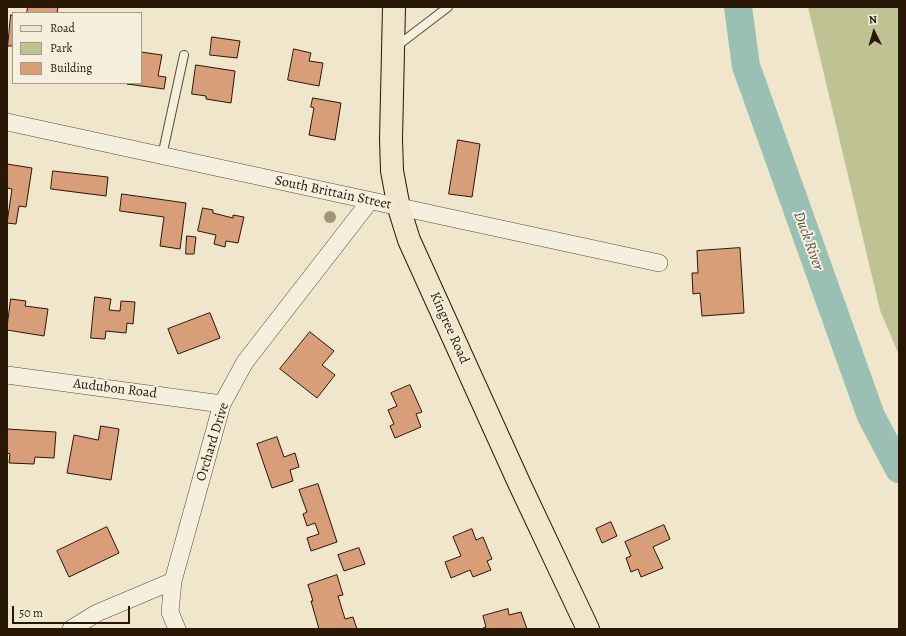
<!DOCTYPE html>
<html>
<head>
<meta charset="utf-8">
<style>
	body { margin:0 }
	#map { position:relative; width:906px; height:636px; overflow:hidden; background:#efe6cb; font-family:Alegreya,serif }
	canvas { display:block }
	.frame { position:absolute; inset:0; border:8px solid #291705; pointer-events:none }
	.legend { position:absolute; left:12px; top:12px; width:130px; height:72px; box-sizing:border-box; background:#f5efdd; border:1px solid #a39987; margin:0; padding:5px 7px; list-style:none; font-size:12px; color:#291705 }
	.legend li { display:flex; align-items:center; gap:8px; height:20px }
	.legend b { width:20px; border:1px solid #a39987 }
	.north { position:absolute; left:854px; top:12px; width:40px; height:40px; -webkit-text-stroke:3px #f5efdd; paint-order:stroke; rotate:355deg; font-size:11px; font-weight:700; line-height:16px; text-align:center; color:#291705 }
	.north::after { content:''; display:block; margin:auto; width:14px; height:18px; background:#291705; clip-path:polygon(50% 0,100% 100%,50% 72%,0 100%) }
	.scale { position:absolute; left:12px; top:606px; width:118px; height:18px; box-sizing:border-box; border:2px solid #291705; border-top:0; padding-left:5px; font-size:12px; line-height:14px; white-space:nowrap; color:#291705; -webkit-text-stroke:3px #f5efdd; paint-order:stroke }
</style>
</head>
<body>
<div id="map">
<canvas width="906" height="636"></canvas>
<div class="frame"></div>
<ul class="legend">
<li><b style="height:5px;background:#efe6cb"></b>Road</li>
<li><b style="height:11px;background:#bfc393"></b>Park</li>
<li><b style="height:11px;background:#d89d79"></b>Building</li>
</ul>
<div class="north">N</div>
<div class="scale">50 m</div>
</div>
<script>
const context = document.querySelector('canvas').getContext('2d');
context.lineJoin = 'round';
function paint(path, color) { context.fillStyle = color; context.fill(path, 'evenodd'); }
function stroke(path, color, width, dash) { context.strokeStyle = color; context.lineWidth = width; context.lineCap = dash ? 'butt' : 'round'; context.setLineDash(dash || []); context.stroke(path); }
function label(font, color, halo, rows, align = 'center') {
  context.font = font + ' Alegreya,serif'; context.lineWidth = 4; context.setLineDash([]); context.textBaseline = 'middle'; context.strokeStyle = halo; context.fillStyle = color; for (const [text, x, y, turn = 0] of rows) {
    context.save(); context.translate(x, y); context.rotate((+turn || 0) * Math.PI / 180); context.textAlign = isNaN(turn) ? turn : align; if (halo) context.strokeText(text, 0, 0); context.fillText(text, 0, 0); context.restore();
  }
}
paint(new Path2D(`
	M808,7H899V355L880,310Z`), '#bfc393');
stroke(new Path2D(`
	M738,7L746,66L871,416L899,469`), '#9ac0b4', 28);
const building = new Path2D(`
	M28,7H58L57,13H27Z
	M11,15L13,16V46H8Z
	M212,37L240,41L237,58L210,55Z
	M294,49L311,53L309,61L323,63L319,86L288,80Z
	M141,52L162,55L158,76L166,77L164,89L127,84L141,83Z
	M196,65L235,71L231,103L206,99V96L192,94Z
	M313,98L341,103L335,140L309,135L314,108L311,107Z
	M458,140L480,144L472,197L449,194Z
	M7,164L32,168L26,207L19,206L16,224L7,223L12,189L7,188Z
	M53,171L108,177L106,196L51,189Z
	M122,194L186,203L180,249L160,246L164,217L120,211Z
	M203,208L213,210V213L233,218V215L244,217L238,243L226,241L225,247L214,244L216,235L198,231Z
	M187,236L196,237L194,254H186Z
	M740,248L744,313L702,316L700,293L693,294L692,273H698L697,251Z
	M95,297L111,299L109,310L120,311L121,301L135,302L133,324L127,323L126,333L106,331L105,339L91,338Z
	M11,299L26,301L25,306L48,309L44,336L7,330Z
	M210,313L220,338L178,354L168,329Z
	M310,332L334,351L322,365L335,375L317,398L280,369Z
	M410,385L422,412L416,414L421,427L395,438L390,426L394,424L388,410L397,406L391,393Z
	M101,426L119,429L111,480L67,473L74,435L98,440Z
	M7,429L56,432L54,458L35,457L34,464L9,463L10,454L7,453Z
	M277,437L284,457L295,453L299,467L290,470L293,481L272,488L257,444Z
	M318,484L337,542L311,551L307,538L319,534L315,523L307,526L303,514L307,512L299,490Z
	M611,522L617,536L602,543L596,529Z
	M664,525L670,539L653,547L663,568L641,577L638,569L631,572L626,558L631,556L625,542Z
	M107,527L119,553L69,577L57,551Z
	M472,529L476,540L483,537L492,559L487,561L491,570L473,577L470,570L451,578L445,562L461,556L453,537Z
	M359,548L365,564L344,571L338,555Z
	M337,575L343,595L338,596L345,619L353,617L357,629H319L311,601H313L308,585Z
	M508,609L509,615L521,612L527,629H483V628L486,627L483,616Z`);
paint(building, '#d89d79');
stroke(building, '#291705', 1);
const service = new Path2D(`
	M397,46L448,7
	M162,156L184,55`);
const minor = new Path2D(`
	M7,122L659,263
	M7,375L222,404
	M71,629L97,613L173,581
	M177,629L170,612L173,581L222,404L245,362L370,201`);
const primary = new Path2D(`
	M394,7L391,139L392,171L399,208L409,240L520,485L588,629`);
stroke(service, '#5a4b36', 10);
stroke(minor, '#5a4b36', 18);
stroke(primary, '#291705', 24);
stroke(service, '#f5efdd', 8);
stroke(minor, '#f5efdd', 17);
stroke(primary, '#efe6cb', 22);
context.fillStyle = '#9f957a';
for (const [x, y] of [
	[330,217]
]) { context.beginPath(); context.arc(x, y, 6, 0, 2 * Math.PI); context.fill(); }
label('14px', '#291705', '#f5efdd', [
	["South Brittain Street",333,193,12],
	["Kingree Road",449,328,66],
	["Audubon Road",115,389,7],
	["Orchard Drive",213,442,-73]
]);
label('italic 15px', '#515242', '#f5efdd', [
	["Duck River",808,241,70]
]);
</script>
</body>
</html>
